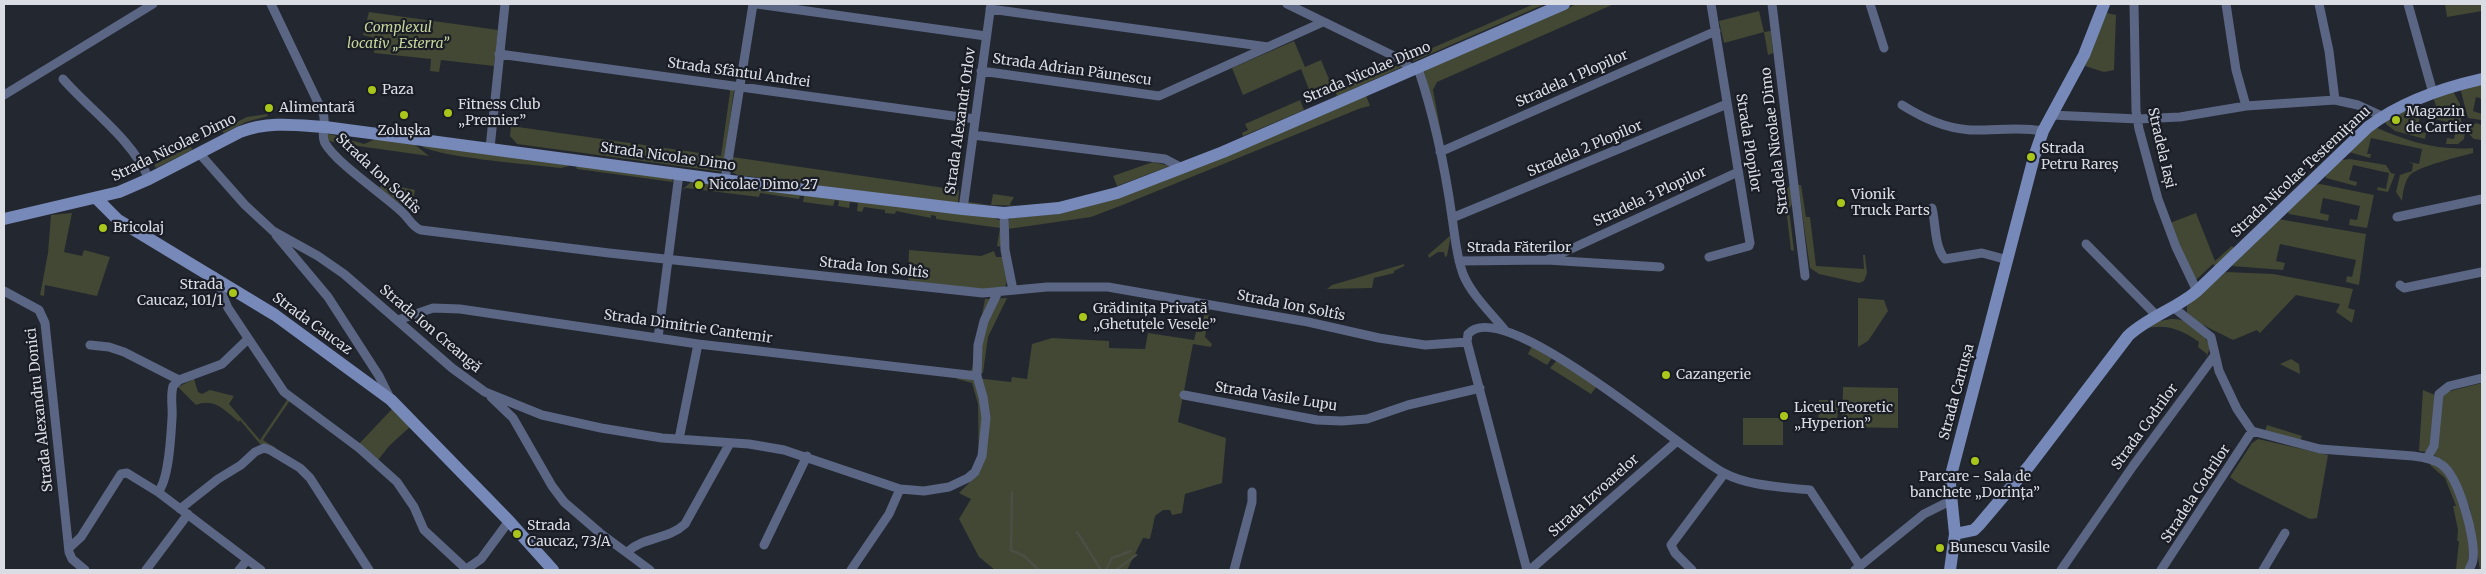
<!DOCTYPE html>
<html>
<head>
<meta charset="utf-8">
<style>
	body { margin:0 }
	#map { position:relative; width:2486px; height:574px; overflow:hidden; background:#232730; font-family:Merriweather,serif }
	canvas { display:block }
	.frame { position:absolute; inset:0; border:5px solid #dadde3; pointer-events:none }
</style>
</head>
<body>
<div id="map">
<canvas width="2486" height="574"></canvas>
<div class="frame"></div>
</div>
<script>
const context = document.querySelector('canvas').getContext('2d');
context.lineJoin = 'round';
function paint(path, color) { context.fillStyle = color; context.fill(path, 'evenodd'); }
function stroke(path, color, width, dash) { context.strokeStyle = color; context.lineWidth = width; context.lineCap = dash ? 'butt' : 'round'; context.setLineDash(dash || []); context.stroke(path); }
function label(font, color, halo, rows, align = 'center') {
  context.font = font + ' Merriweather,serif'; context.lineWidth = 4.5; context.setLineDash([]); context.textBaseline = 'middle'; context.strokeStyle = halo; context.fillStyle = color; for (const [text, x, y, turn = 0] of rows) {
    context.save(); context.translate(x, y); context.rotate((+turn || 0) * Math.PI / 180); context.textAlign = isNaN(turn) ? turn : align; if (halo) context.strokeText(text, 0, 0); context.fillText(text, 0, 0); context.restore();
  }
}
paint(new Path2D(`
	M1534,4H1545L1414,61L1409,58Z
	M1577,4H1614L1437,82L1433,90L1443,143L1424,71Z
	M2445,4H2482V11L2447,17Z
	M1759,11L1764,32L1771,31L1773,53L1768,55L1764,32L1724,43L1719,21Z
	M369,12L498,30L494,66L441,60L439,72L430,71L431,59L374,53L375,38L363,35Z
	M2107,13L2116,15L2114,70L2104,72L2085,66Z
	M1294,41L1305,67L1321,60L1331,84L1310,92L1301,69L1243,95L1232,68Z
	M1398,63L1404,66L1337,96L1335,91Z
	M2482,84V99L2476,97L2473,111L2482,114L2481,120L2468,118L2460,88Z
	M729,89L734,90L723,172L517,144L510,136L511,126L721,156L730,92Z
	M2453,91L2460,104L2461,121L2466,125L2464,139L2458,144H2446L2447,138L2454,139L2457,124L2420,116L2417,131L2426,133L2425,139L2395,131L2386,124L2385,121L2411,108L2414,114L2436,105L2433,98Z
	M1366,95L1370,106L1361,108L1125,204L1091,217L1008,229L1009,220L1011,218L1058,214L1115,199Z
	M1300,100L1304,110L1243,136L1242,133L1248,130L1245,124Z
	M267,114L268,116L246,122L224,133L221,130L247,117Z
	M2476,123L2482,125V140L2474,139L2469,134L2470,127Z
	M2375,127C2406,141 2439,151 2473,148V153C2459,157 2419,166 2410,175C2404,182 2403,193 2402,201L2396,192L2400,175L2412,171L2413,164L2408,162L2419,164L2422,149L2371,138L2367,154H2371L2370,158L2349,152Z
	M326,133L364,144L376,139L414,144L429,156L337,143L326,140Z
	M420,145L567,164L569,166L561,168C536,165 433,157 420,145Z
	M191,146L192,150L156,168L154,165L165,159L163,154L169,151L172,156Z
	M732,157L959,190L958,204L738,175L732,172Z
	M2350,159L2386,165L2391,173L2395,174L2388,192L2377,190L2378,187L2386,189L2389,173L2353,165L2349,180L2357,182L2356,186L2326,178L2325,174L2342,160Z
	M1153,162L1170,166L1117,186L1113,176Z
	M575,165L672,179L673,182L577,169Z
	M692,181L994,218L1001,221L1003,247L997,246L1000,228L936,219V216L931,215V218L896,211L895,214L885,213V210L864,207L862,212L857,211L858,203L850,202L849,208L838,206L839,201L835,200L833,206L803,202L804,196H800L799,199L760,193L759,197L686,188L682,190Z
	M382,183L415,190L411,212L380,188Z
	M2320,184L2374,195L2367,228L2349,225L2350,219L2357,220L2360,206L2323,198L2320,213L2329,215L2328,221L2289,214L2287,210L2313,185Z
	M1790,185L1792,204L1789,209L1794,251L1791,250L1786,208L1789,203L1787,189Z
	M1798,185H1801L1806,217H1810L1816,266L1864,269L1863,255H1865L1867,273L1864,281L1859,283L1819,274L1810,268Z
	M993,194L1014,197L1009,206H1024L968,204V202L991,205Z
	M72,213L64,252L82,256L84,250L110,257L97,296L45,285L44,296L40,295L48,253L51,215Z
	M2196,213L2215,261L2232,246L2235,249L2216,267L2213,264L2197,279L2191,277L2170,223Z
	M2278,219L2366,234L2359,285L2346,282L2347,276L2352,277L2356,260L2280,244L2276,261L2285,263L2283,270L2232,266Z
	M1451,235L1447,256L1445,257L1444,252H1438L1429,258L1428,255Z
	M909,250L981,256L994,251L996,257H1002C1005,267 1011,279 1004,288L984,290L911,281L908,279Z
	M1404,264V266L1394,271V273L1374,278L1372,288L1327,289L1332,285Z
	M2226,272L2273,274L2353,289L2348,308L2355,310L2352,323L2336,312L2340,304L2296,295L2260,333L2257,330L2233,340L2193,320L2187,312V306Z
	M1007,298L988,337L983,373L969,372L972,369L985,299Z
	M1858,298L1884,300L1888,311L1868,341L1858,347Z
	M1205,307L1210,308L1205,337L1212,344L1211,347L1193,344L1178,422L1226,438L1222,483L1185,494L1182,513L1172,515L1170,510H1163L1155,516L1150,539L1143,538L1127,570H995L979,557L959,519L971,499L959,493L979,473L978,404L972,383L957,379L958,376L1011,382L1012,377L1027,379L1032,344L1052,338L1109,341V348L1145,349L1148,333L1194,340L1196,332H1202Z
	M2171,319C2189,318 2204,331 2210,347L2205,362L2207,354L2198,347L2199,342C2182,330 2166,323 2144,329L2154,322Z
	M1532,346L1552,358L1547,365L1528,354Z
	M2291,359L2299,364L2300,374L2280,364Z
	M1557,360L1597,386L1591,394L1550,368Z
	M194,379L198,392L202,394L210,390L234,396L229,404L260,440L289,397L291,399L263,440L276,448L274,450L260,444L240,420L239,422C226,411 214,397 196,405L178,387Z
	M2482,383V570H2480L2470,508L2451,468L2434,455L2440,400L2446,392Z
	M1843,387L1898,388V428L1842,427Z
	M2423,390L2435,395L2431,447L2428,452L2419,451Z
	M1819,400H1838L1837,425H1818Z
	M393,408L411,426L389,446L378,460L358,445Z
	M1743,418H1783V445H1743Z
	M2267,425L2302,436L2300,441L2265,431Z
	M2258,439L2328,455L2317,518L2310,519L2238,483L2230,477L2252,443Z
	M2431,463C2436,466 2443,470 2447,474C2463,497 2475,544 2466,570H2456L2459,541H2457L2458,530L2453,506H2456L2445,478L2430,465Z`), '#424833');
stroke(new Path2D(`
	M1012,492L1011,550L1024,556L1039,570
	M1077,532L1101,570
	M1106,570L1112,558L1131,551
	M1116,570L1136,555`), '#4a4e44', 2.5);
stroke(new Path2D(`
	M271,4L323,113C327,123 320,134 325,143C336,163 383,194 402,212C409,218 412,227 421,230L609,253L983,293L1047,287H1108L1308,322L1379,338L1425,345L1467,342
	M757,4L986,36
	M1287,4L1398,58L1413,70
	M1772,4L1805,276
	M1870,4L1884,48
	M2134,4L2136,111L2139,129L2158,199L2176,247L2197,291
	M2226,4L2236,70L2246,106
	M2319,4L2329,51L2335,100
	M2408,4L2433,93
	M990,9L1268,47
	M499,54L975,119
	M1418,68C1434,116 1445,167 1452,217C1455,236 1456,255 1463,274C1471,294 1490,312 1504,329
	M981,71L1159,96L1323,22
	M63,79C92,112 131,138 149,179
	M4,95L153,4
	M1902,105C1923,118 1944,128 1970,130C1994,131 2018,126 2043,131
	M2051,115L2138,119L2180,117L2246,106L2335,100L2358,105L2382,116
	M973,135L1165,159L1182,168
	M490,148L505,4
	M1440,152L1716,31
	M199,153L245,205L273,231L318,256L344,274L452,368L485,392L542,415L601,428L662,438L749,444L784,450L900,489L924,491L949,487L968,478L975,472L982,456L986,418L983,397L977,376L978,345L984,321L997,294
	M725,180L753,4
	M1932,208C1936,224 1934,246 1945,259L1982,253L2008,260
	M963,209L991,4
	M1004,213L1005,250L1013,290
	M2397,217L2482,199
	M1452,218L1727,104
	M276,235L328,297L379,376L390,398
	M2086,244L2157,316
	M1709,257L1749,246L1750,243L1711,4
	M1547,260L1738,172
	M1459,261L1547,260L1660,267
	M214,276L228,308L284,392L359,448L397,482L414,507L424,530L466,569
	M2400,285L2404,288L2482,272
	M4,291L39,310L45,323L69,552L72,559L85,570
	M2174,308L2211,337L2219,371L2237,409L2252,431L2320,449L2413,456C2423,457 2434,459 2442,465C2459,477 2476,539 2473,559C2473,563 2470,567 2469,570
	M398,320L433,308L460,309L698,344L977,376
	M658,338L679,174
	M90,345L109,347L124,352L179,380
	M1184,395L1317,420L1342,421L1367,419L1408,405L1480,388
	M491,397L513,418L552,486L564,502L600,533L650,570
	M679,439L698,344
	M2427,458L2434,446L2439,394L2449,386L2482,378
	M158,492L261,570
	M180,509L218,479L241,465L255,452L264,448L270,450L300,468L310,478L369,570
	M764,545L807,456
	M69,548L81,537L121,474L127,473L158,492C169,480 171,435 172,418C173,408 170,397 173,386L179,380L222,364L248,339
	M627,552C645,536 668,540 685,524L730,443
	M146,570L188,514
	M239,570L247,560
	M465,570L481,559L509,521
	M851,570L889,514L900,489
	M1234,570L1252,502V492
	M1527,570L1467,342L1468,334C1504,293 1685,454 1724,473C1748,486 1782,487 1810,490L1860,566
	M1530,570L1676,442
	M1692,570L1675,553L1671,545L1724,474
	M1855,570L1924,514L1952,500
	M2061,570L2133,466L2215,355
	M2161,570L2252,431
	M2263,570L2285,533`), '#5a6683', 9);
stroke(new Path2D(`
	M96,198L118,220L275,315L391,400L509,521L553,570
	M4,219L119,192L149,179L240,132C269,121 295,125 325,127L715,179L963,209L1004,213L1059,208L1117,193L1223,152L1564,4
	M1955,534L1974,530L1979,525L2029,466L2128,336C2148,317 2176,309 2197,291L2368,127C2401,102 2442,88 2482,79
	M1950,570L1955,534L1950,485L1952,471L2034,157L2043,131L2084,55L2104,4`), '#7789b8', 12);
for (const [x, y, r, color] of [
	[372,90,5,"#a9c71a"],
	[269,108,5,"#a9c71a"],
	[448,113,5,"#a9c71a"],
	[404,115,5,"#a9c71a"],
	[2396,120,5,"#a9c71a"],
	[2031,157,5,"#a9c71a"],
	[699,185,5,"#a9c71a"],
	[1841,203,5,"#a9c71a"],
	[103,228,5,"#a9c71a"],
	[233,293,5,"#a9c71a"],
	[1083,317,5,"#a9c71a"],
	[1666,375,5,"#a9c71a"],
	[1784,416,5,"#a9c71a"],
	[1975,461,5,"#a9c71a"],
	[517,534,5,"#a9c71a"],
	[1940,548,5,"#a9c71a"]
]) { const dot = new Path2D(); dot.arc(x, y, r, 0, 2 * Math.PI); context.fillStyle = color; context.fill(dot); stroke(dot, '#1a1d26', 2); }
label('italic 14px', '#c5d59a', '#1a1d26', [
	["Complexul",398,28],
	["locativ „Esterra”",398,44]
]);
label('14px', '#dadde3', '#1a1d26', [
	["Strada Adrian Păunescu",1072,70,8],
	["Strada Sfântul Andrei",739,73,8],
	["Strada Nicolae Dimo",1367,73,-23],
	["Stradela 1 Plopilor",1572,79,-24],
	["Strada Alexandr Orlov",961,121,-82],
	["Stradela Nicolae Dimo",1775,141,-97],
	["Strada Plopilor",1748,143,81],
	["Strada Nicolae Dimo",174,148,-26],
	["Stradela Iași",2161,148,77],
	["Stradela 2 Plopilor",1585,149,-23],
	["Strada Nicolae Dimo",668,157,8],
	["Strada Nicolae Testemițanu",2301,172,-43],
	["Strada Ion Soltîs",378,174,43],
	["Stradela 3 Plopilor",1650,197,-25],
	["Strada Făterilor",1519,248],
	["Strada Ion Soltîs",874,268,6],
	["Strada Ion Soltîs",1291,306,11],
	["Strada Caucaz",312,324,36],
	["Strada Dimitrie Cantemir",688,327,8],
	["Strada Ion Creangă",430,329,40],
	["Strada Cartușa",1957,392,-75],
	["Strada Vasile Lupu",1276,397,9],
	["Strada Alexandru Donici",40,410,-96],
	["Strada Codrilor",2145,427,-54],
	["Stradela Codrilor",2196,494,-57],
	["Strada Izvoarelor",1594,496,-42]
]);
label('14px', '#dadde3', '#1a1d26', [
	["Paza",382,90],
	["Fitness Club",458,105],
	["„Premier”",458,121],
	["Alimentară",279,108],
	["Magazin",2406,112],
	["de Cartier",2406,128],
	["Zolușka",404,131,"center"],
	["Strada",2041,149],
	["Petru Rareș",2041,165],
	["Nicolae Dimo 27",709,185],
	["Vionik",1851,195],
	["Truck Parts",1851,211],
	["Bricolaj",113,228],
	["Strada",223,285,"right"],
	["Caucaz, 101/1",223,301,"right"],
	["Grădinița Privată",1093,309],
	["„Ghetuțele Vesele”",1093,325],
	["Cazangerie",1676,375],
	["Liceul Teoretic",1794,408],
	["„Hyperion”",1794,424],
	["Parcare - Sala de",1975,477,"center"],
	["banchete „Dorința”",1975,493,"center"],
	["Strada",527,526],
	["Caucaz, 73/A",527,542],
	["Bunescu Vasile",1950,548]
], 'left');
</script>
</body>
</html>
